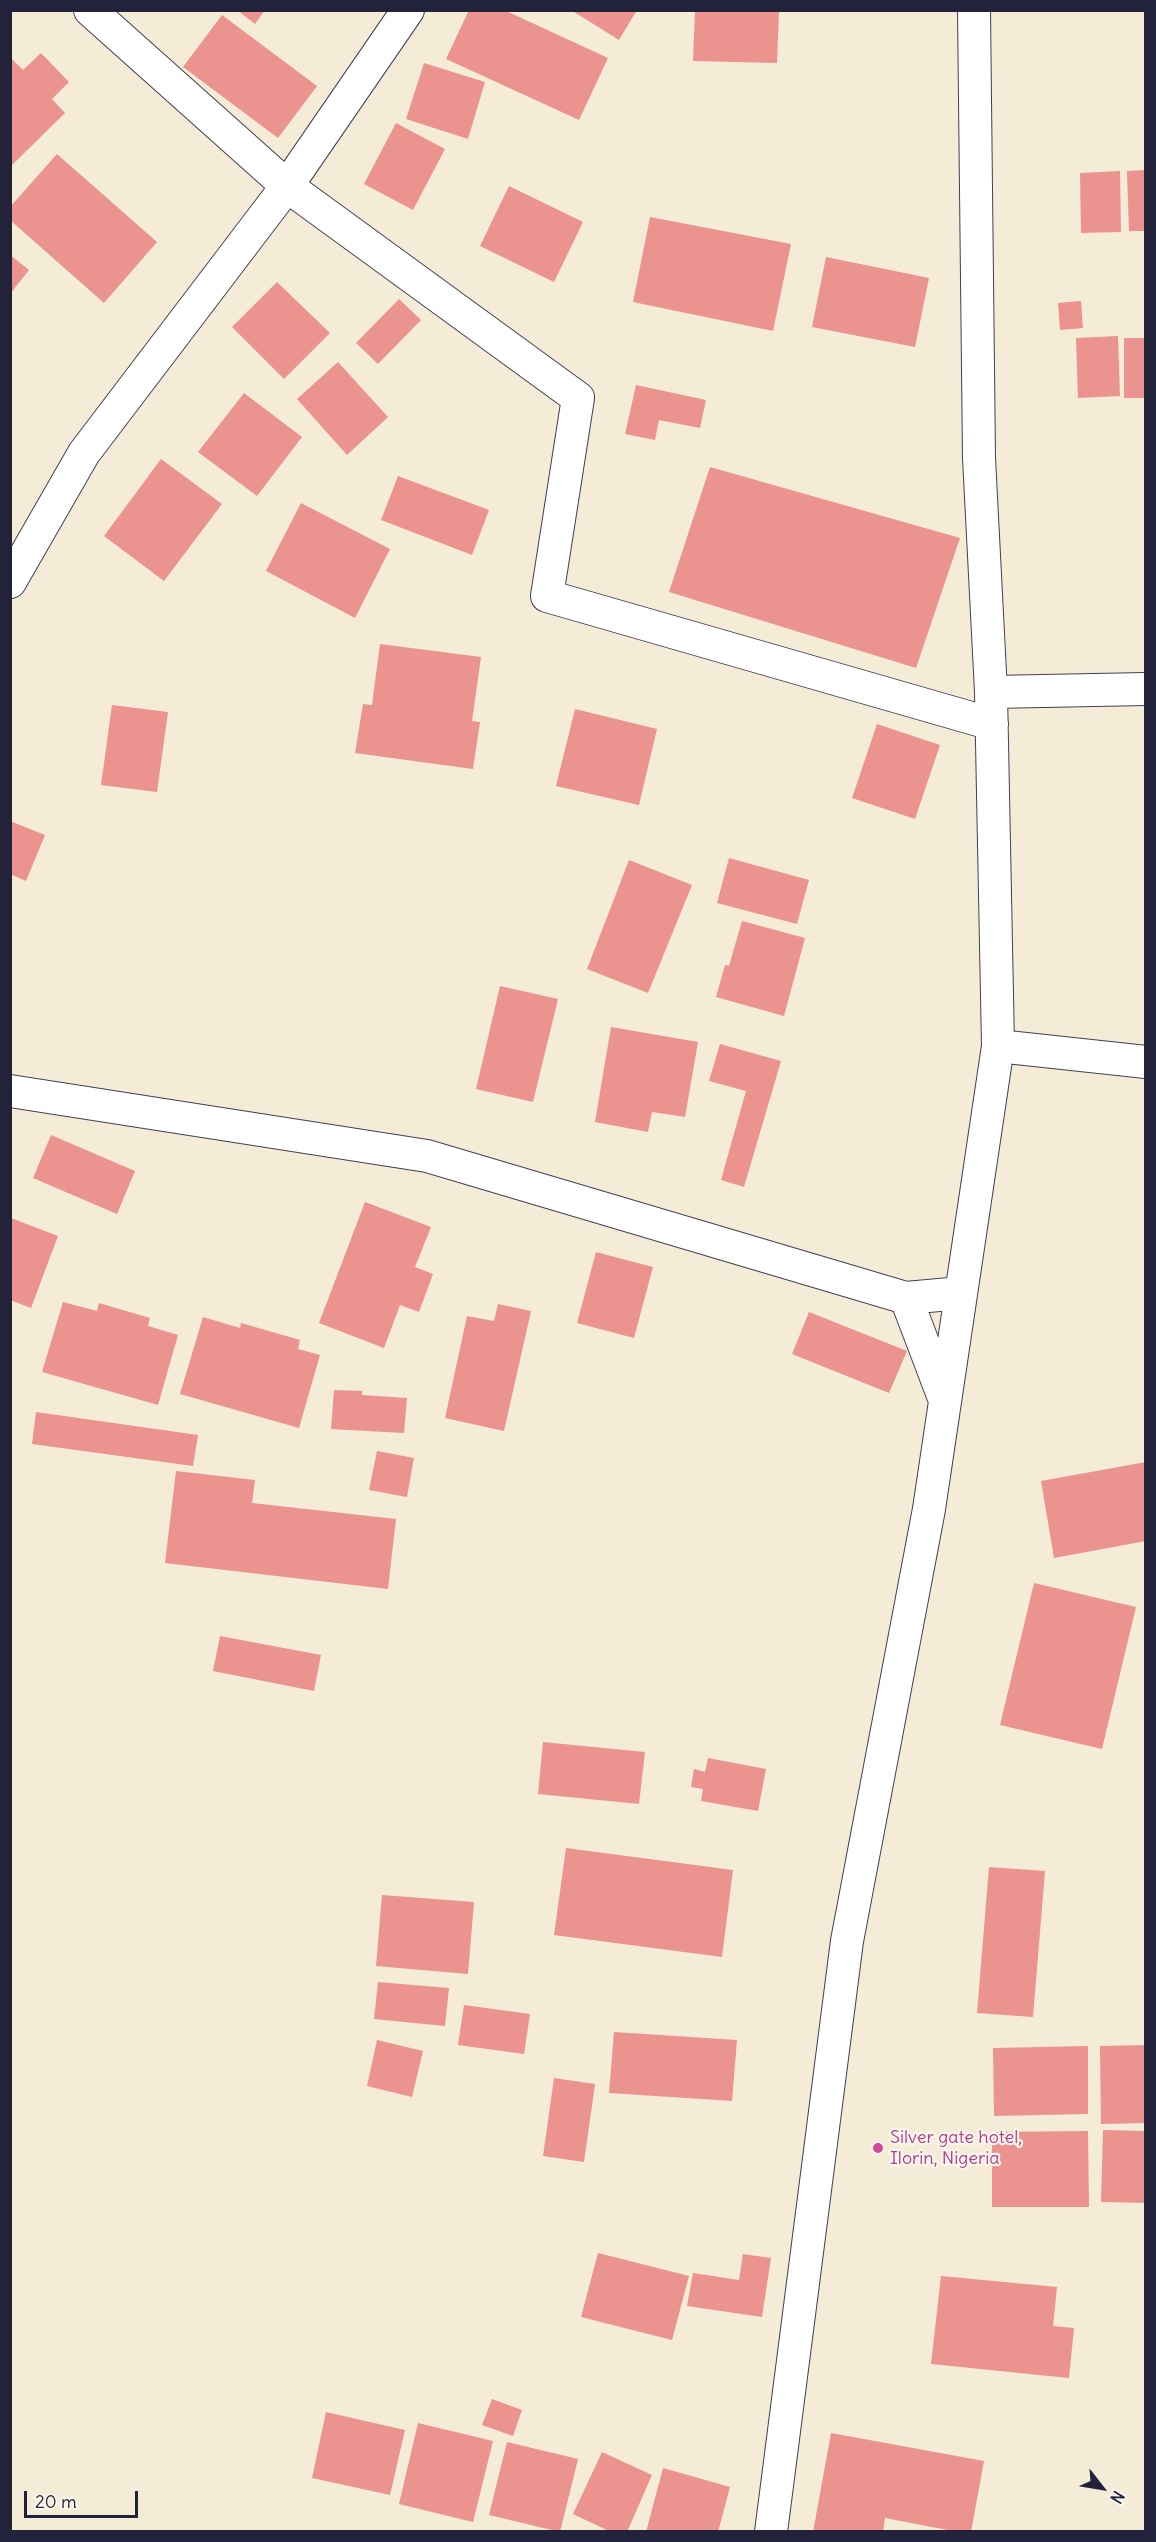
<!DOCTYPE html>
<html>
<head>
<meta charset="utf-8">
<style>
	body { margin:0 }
	#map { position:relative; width:1156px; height:2542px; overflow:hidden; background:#f4ecd6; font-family:Delius,sans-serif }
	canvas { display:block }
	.frame { position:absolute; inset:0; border:12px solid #22223b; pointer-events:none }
	.north { position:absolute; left:1072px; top:2458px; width:60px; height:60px; -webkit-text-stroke:4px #fbf7ec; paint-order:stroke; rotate:121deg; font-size:16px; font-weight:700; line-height:24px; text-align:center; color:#22223b }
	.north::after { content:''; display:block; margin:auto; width:21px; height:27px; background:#22223b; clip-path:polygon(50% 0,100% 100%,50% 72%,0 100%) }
	.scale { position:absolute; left:24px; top:2491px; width:114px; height:27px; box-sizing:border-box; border:3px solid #22223b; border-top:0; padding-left:8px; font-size:18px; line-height:21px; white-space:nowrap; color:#22223b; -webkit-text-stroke:4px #fbf7ec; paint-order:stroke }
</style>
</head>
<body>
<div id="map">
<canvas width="1156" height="2542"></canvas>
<div class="frame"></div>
<div class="north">N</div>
<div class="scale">20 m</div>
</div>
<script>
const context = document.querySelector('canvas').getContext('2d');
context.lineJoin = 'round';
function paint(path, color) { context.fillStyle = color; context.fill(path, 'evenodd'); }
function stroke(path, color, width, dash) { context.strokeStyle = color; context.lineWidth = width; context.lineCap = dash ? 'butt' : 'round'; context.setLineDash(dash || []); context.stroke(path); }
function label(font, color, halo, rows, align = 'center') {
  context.font = font + ' Delius,sans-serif'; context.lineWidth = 4.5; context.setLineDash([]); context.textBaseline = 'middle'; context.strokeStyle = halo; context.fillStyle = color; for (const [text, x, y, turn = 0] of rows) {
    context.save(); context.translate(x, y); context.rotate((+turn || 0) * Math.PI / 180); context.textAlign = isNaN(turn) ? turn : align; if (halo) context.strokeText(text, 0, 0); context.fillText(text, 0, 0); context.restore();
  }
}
paint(new Path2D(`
	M237,10H265L255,24Z
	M469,10H504L608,58L579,120L446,59Z
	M571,10H637L619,40Z
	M695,10H779L777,63L693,61Z
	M222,15L317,86L278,138L183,67Z
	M41,53L69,82L52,99L65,113L10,167V57L23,70Z
	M424,63L485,82L468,139L406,119Z
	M396,123L445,149L413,210L364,184Z
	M57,154L157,242L104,303L10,220V207Z
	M1146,170V231H1129L1127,171Z
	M1120,171L1121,232L1081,233L1080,173Z
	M509,186L583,222L554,282L480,246Z
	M650,217L791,244L773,331L633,302Z
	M10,255L29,270L10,294Z
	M826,257L929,278L915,347L812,327Z
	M277,282L330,333L284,379L232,327Z
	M399,299L421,320L378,364L356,343Z
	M1081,301L1083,328L1060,330L1058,303Z
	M1118,336L1120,396L1078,398L1076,338Z
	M1124,338H1146V398H1124Z
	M338,362L388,417L347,455L297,399Z
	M636,385L706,400L700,428L659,420L655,440L625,434Z
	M244,393L302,437L257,496L198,452Z
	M161,459L222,504L164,581L104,536Z
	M710,467L960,538L916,668L669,592Z
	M398,476L489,510L472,555L381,520Z
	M301,503L390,549L355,618L266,571Z
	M380,644L481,657L472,721L480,722L473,769L355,753L363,704L372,705Z
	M112,705L168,712L157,792L101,785Z
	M575,709L657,729L639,805L556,786Z
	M877,724L940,745L915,819L852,798Z
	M10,821L45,835L26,881L10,874Z
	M729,858L809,880L797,924L717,903Z
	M629,860L692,885L648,993L587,969Z
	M742,921L805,938L784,1016L716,997L725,965L729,966Z
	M500,986L558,999L533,1102L476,1089Z
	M611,1027L698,1042L685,1117L652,1112L648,1132L595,1122Z
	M720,1044L781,1061L744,1187L721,1180L746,1091L709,1081Z
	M51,1135L135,1171L117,1214L33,1178Z
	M365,1202L431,1227L415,1267L433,1274L419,1312L400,1305L384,1348L319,1323Z
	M11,1218L58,1236L31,1308L10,1300Z
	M596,1252L653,1267L634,1338L577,1323Z
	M63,1302L97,1311L99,1303L150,1318L148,1326L178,1335L158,1405L42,1372Z
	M498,1304L531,1311L504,1431L445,1418L467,1316L494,1321Z
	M809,1312L907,1351L889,1393L792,1354Z
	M203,1317L240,1328L241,1323L300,1340L298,1349L320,1355L299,1428L180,1394Z
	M334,1390L362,1391V1395L407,1398L404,1433L331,1429Z
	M36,1412L198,1435L193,1466L32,1444Z
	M377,1451L414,1458L407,1497L369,1490Z
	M1146,1462V1541L1054,1558L1041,1481Z
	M176,1471L255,1480L252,1503L396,1519L388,1589L165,1563Z
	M1034,1583L1136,1607L1102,1749L1000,1725Z
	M220,1636L321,1655L314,1691L213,1671Z
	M543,1742L645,1752L639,1804L538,1794Z
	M708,1758L766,1769L758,1811L701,1801L703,1789L691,1787L694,1769L705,1772Z
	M566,1848L733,1870L722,1957L554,1935Z
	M989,1867L1045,1871L1033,2017L977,2013Z
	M382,1895L474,1902L468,1974L376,1966Z
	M378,1982L449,1988L445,2026L374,2019Z
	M464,2005L530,2014L524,2054L458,2045Z
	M614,2032L737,2040L732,2101L609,2093Z
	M377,2040L423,2051L412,2097L367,2086Z
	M1146,2045V2123L1101,2124L1100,2046Z
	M1088,2046V2114L994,2116L993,2048Z
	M554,2078L595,2084L584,2162L543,2156Z
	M1103,2130L1146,2131V2203L1101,2202Z
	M1088,2131L1089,2207H992V2132Z
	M598,2253L689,2276L672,2340L581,2317Z
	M743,2254L771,2258L762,2317L687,2306L693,2273L739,2280Z
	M941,2276L1057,2287L1053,2326L1074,2328L1069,2378L931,2364Z
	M492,2399L522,2410L513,2436L482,2425Z
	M326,2412L405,2430L390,2495L312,2478Z
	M418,2423L493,2441L473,2522L399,2504Z
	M831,2433L984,2461L971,2532H958L885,2518L883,2532H813Z
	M507,2442L578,2459L560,2532L489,2515Z
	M602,2452L652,2475L627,2532H611L573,2514Z
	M663,2468L730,2487L718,2532H646Z`), '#ea938f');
const street = new Path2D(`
	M90,10L287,186L578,398L547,596L992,724
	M10,582L84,453L287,186L408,10
	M991,692L1146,689
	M998,1046L1146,1062
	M10,1091L427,1156L906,1298L961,1293
	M906,1298L944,1398
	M771,2532L847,1941L929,1509L998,1046L991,692L979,458L974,10`);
stroke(street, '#424052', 34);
stroke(street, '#fff', 32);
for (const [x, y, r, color] of [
	[878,2148,6,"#d1479c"]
]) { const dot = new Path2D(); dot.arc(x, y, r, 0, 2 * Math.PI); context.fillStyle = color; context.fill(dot); stroke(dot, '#fbf7ec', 2); }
label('18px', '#b23c85', '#fbf7ec', [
	["Silver gate hotel,",890,2138],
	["Ilorin, Nigeria",890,2159]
], 'left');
</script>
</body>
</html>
